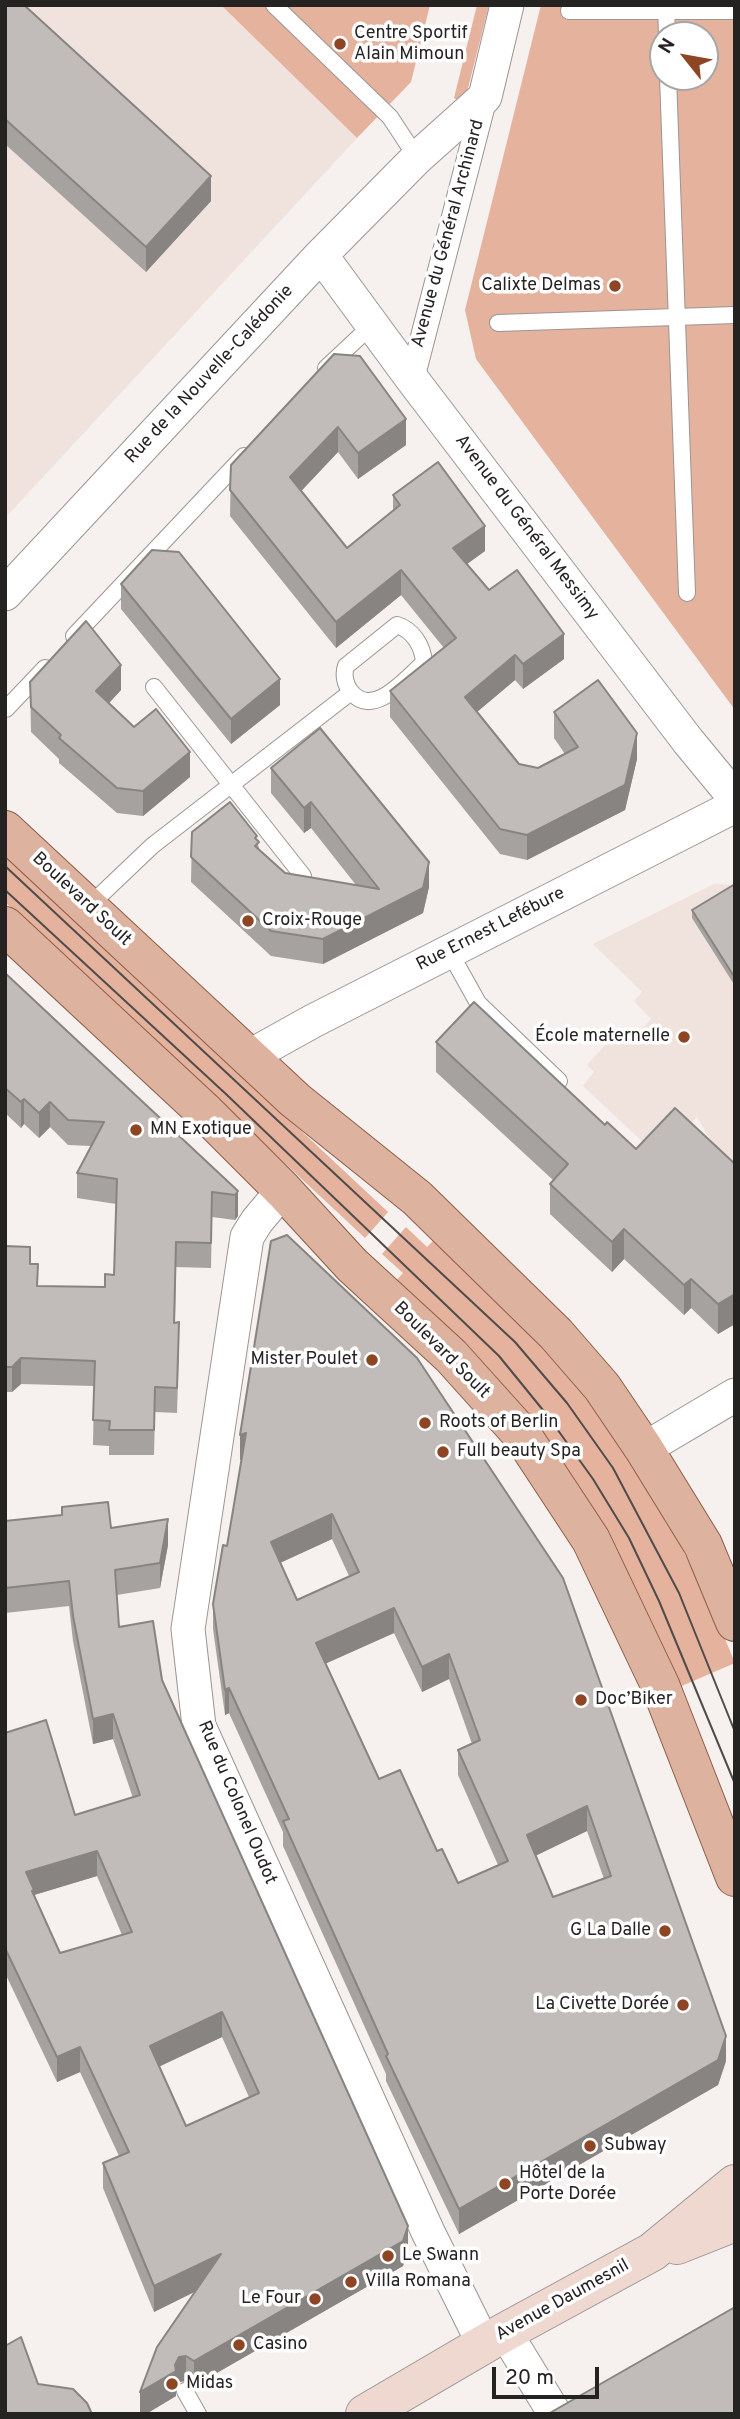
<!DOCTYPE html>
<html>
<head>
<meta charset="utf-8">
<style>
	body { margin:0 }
	#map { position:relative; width:740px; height:2419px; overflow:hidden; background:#f6f0ee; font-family:Overpass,sans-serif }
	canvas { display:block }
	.frame { position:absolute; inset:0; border:7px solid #252322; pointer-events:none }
	.north { position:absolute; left:649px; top:21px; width:70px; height:70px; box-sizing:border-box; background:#fff; border:2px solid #a8a7a7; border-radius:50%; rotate:301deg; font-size:19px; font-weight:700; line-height:28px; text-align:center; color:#252322 }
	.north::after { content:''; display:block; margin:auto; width:24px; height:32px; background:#8d4523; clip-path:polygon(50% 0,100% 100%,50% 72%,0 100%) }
	.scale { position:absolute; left:492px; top:2367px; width:107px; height:32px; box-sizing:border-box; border:4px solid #252322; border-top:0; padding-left:9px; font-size:21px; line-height:24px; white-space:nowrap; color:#252322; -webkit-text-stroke:5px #fff; paint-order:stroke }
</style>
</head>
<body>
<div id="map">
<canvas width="740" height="2419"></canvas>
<div class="frame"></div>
<div class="north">N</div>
<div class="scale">20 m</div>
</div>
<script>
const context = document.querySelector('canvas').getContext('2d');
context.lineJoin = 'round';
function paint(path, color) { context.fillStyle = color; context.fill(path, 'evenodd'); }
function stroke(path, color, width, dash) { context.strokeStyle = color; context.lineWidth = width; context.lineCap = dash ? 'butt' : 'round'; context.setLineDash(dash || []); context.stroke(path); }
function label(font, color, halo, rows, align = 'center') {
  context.font = font + ' Overpass,sans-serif'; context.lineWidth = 7; context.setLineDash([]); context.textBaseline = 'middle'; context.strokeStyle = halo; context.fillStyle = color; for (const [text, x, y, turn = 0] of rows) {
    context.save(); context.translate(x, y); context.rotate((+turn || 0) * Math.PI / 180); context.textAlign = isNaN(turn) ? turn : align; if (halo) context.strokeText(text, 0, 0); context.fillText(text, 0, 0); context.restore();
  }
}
paint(new Path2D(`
	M5,5H221L357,138L5,518Z
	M714,884L735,885V1181L697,1117L658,1156L583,1086L594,1072L587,1065L617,1032L630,1041L651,1019L634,1001L642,992L593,944Z`), '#f0e2dc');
paint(new Path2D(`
	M221,5H430L411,82L357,138Z
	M477,5H489L465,100L460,102L454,98Z
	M541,5H735V710L476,359L465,310ZM663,35H705V77H663Z
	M5,854L388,1212L365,1238L5,902Z
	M406,1227L427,1247L435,1239L546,1347L595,1408L669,1523L713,1610L735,1663L677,1688L597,1516L576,1481L549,1443L396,1281L403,1273L382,1254Z`), '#e4b29d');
const service = new Path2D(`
	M274,5L390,117L417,158
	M666,5L667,35
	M569,11H735
	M668,77L687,593
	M498,323L735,315
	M326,368L372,325
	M397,625C413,630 423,646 424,663C406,678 374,719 351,692C345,685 343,674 346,666Z
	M74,636L244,456
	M154,687L303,876
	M6,709L45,668
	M88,907L152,846L351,692
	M449,951L478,1003L559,1081
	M185,2391L198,2414`);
const pedestrian = new Path2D(`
	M412,379L485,97`);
const minor = new Path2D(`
	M321,255L412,379L688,741L735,798
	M5,594L321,255L417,158L485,97L507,5
	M250,1056L313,1021L735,806
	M283,1190L257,1221L247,1237L188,1629L199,1726L428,2232L484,2345
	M644,1449L735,1395
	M505,2332L555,2414`);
const secondary = new Path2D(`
	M677,2245L735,2222
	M365,2414L505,2332L652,2252L735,2184`);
const primary = new Path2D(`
	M5,830L295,1100L417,1198L556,1334L602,1387L644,1449L703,1545L735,1622
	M5,926L206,1113L283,1190L352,1265L451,1356L522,1435L591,1540L660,1685L735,1877`);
stroke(service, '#9b9593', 18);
stroke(pedestrian, '#9b9593', 26);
stroke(minor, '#9b9593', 35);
stroke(secondary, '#9b9593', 40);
stroke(primary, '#8e5e49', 40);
stroke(service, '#fff', 16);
stroke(pedestrian, '#fff', 24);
stroke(minor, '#fff', 33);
stroke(secondary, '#eed8cf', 38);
stroke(primary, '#ddb29e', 38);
stroke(new Path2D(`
	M5,866L515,1342L567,1403L613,1468L679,1593L735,1732
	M5,890L227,1095L499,1356L547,1415L593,1479L629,1538L659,1601L735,1784`), '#4f4c4b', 2);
paint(new Path2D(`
	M5,5L211,201L146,272L5,144Z
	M334,354L406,445L358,479L338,452L301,491L347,548L393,511V495L485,551L467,564L489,590L564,659L523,689L515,680L477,712L519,764L538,768L565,754L554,738V712L637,759L625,810L527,860L500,854L390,717V691L444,648L401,595L336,648L230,516L231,465Z
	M121,584L280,705L231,744L121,609Z
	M30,682L121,690L109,703L134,727L190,777L143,816L117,813L59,763V759L31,732Z
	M271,768L429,887L423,913L323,964L271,956L191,882L192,832L257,840L259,849L285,873L356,885L311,828L304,833L271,793Z
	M735,884V986L692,918V910Z
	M5,973L238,1191V1216L235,1220L212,1217L211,1268L176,1267L175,1323L179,1348L177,1413L155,1412L154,1455H109V1446L93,1445L94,1386L21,1384L12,1392H5V1246L30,1264L38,1286L105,1287L114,1275L116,1204L77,1198V1173L91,1146L68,1145L50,1127L39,1138L24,1124L21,1128L5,1113Z
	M436,1042L605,1125L636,1149L735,1164V1324L718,1334L691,1308L684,1315L624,1259L612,1272L550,1214V1184L553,1180L436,1072Z
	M287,1235L726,2061L718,2085L459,2234L386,2081V2074L283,1846V1832L229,1713L225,1715L213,1629V1604L227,1546L242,1460H240ZM332,1539L349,1576L297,1600L280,1563ZM394,1633L422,1692L449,1679L472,1744L458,1750V1775L498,1865L458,1883L437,1851L379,1779L326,1663ZM587,1831L604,1879L553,1897L536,1855Z
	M62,1507L111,1528L168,1545L160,1588L117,1595L119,1627L162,1680L408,2251L403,2266L194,2386L186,2381L179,2382L176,2388V2396L146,2414H140L195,2291L154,2312L103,2188V2163L119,2156L80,2072L57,2082L5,1973V1733L75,1815L133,1798L113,1739L93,1744L73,1641L69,1606L5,1613V1521L62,1515ZM97,1876L122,1935L60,1953L34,1895ZM222,2037L249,2097L186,2126L159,2066Z`), '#a6a29f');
paint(new Path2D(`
	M211,176V201L146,272V247Z
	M406,419V445L358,479V453Z
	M338,427V452L290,503V477Z
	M485,526V551L453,574V548Z
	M401,570V595L336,648V622Z
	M564,634V659L523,689V664Z
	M515,655V680L465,722V697Z
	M121,665V690L96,717V691Z
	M280,679V705L231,744V719Z
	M637,733V759L625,810L527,860V835Z
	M190,752V777L143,816V791Z
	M311,802V828L304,833V808Z
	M429,862V887L423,913L323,964V939Z
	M24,1099V1124L21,1128V1102Z
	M50,1102V1127L39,1138V1113Z
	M238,1191V1216L235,1220V1195Z
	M624,1229V1259L612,1272V1242Z
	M691,1279V1308L684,1315V1285Z
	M735,1294V1324L718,1334V1304Z
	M21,1358V1384L12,1392V1367Z
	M246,1433V1458L240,1460V1435Z
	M332,1514V1539L271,1567V1542Z
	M168,1519V1545L160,1588V1563Z
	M394,1608V1633L316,1668V1643Z
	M449,1654V1679L422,1692V1667Z
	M229,1688V1713L225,1715V1690Z
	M113,1714V1739L93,1744V1719Z
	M587,1806V1831L527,1860V1835Z
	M97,1851V1876L34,1895L26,1872Z
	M222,2012V2037L150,2071V2046Z
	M726,2036V2061L718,2085L459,2234V2209Z
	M80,2047V2072L57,2082V2057Z
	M408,2226V2251L403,2266L194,2386V2361Z
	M221,2254V2279L154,2312V2286Z
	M186,2356V2381L179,2382L176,2388V2396L146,2414H140V2392L175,2365L179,2357Z`), '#878482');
const building = new Path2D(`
	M5,5H24L211,176L146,247L5,119Z
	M334,354L360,356L406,419L358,453L338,427L290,477L347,548L400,505L393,495L438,462L485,526L453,548L489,590L517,570L564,634L523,664L515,655L465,697L519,764L538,768L578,747L554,712L598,680L637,733L625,785L527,835L500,829L390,691L456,638L401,570L336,622L230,490L231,465Z
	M152,550L179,552L280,679L231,719L121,584Z
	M86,621L121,665L96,691L134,727L156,709L190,752L143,791L117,788L59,738L61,735L31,707L30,682Z
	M320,728L429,862L423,888L323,939L271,931L191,857L192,832L230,802L257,836L255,838L259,842L255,846L285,873L379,889L311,802L304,808L271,768Z
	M735,884V978L692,910Z
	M5,973L238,1191L235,1195L212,1192L211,1243L176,1242L174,1323L179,1322L177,1388L155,1387L154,1430H109L110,1421L93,1420L95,1361L21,1358L12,1367H5V1246L30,1247V1264H38L37,1286L105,1287V1274L114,1275L117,1179L77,1173L104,1122L68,1120L50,1102L39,1113L24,1099L21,1102L5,1088Z
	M474,1002L605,1125L607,1122L636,1149L675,1108L735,1164V1219L734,1220L735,1221V1294L718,1304L691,1279L684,1285L624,1229L612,1242L550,1184L568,1164L436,1042Z
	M287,1235L417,1358L563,1578L726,2036L718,2060L459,2209L386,2056L388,2054L283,1821L289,1819L229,1688L225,1690L213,1604L223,1545L227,1546L246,1433L240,1435L271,1241ZM332,1514L359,1572L297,1600L271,1542ZM394,1608L422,1667L449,1654L480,1740L458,1750L508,1861L458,1883L442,1849L437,1851L400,1770L379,1779L316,1643ZM587,1806L611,1876L553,1897L527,1835Z
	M108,1502L111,1528L168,1519L160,1563L115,1570L119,1627L153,1621L162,1680L408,2226L403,2241L194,2361L186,2356L179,2357L175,2365L176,2371L140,2392L157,2347L221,2254L154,2286L103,2163L129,2152L80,2047L57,2057L5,1948V1733L46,1720L75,1815L140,1795L113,1714L93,1719L73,1616L69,1581L5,1588V1521L62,1515V1507ZM97,1851L132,1932L60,1953L32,1891L34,1890L26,1872ZM222,2012L259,2093L186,2126L150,2046Z
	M735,2307V2414H548Z
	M21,2337L38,2384L73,2389L87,2403L92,2414H5V2346Z`);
paint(building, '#c1bcb9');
stroke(building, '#878482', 2);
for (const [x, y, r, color] of [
	[340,44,7,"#8d4523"],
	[615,286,7,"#8d4523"],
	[248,921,7,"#8d4523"],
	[684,1037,7,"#8d4523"],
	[136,1130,7,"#8d4523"],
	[372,1360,7,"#8d4523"],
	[425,1423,7,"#8d4523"],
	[443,1452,7,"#8d4523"],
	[581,1700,7,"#8d4523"],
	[665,1931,7,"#8d4523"],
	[683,2005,7,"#8d4523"],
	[590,2146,7,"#8d4523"],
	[505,2184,7,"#8d4523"],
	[388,2256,7,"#8d4523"],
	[351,2282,7,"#8d4523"],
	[315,2299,7,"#8d4523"],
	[239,2345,7,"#8d4523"],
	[172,2384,7,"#8d4523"]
]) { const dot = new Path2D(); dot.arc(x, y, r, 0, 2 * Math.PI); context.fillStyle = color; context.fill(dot); stroke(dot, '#fff', 2.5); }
label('18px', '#252322', '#fff', [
	["Centre Sportif",354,34],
	["Alain Mimoun",354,55],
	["Calixte Delmas",601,286,"right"],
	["Croix-Rouge",262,921],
	["École maternelle",670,1037,"right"],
	["MN Exotique",150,1130],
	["Mister Poulet",358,1360,"right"],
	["Roots of Berlin",439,1423],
	["Full beauty Spa",457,1452],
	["Doc’Biker",595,1700],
	["G La Dalle",651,1931,"right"],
	["La Civette Dorée",669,2005,"right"],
	["Subway",604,2146],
	["Hôtel de la",519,2174],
	["Porte Dorée",519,2195],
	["Le Swann",402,2256],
	["Villa Romana",365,2282],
	["Le Four",301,2299,"right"],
	["Casino",253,2345],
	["Midas",186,2384]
], 'left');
label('18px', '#252322', '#fff', [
	["Avenue du Général Archinard",449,234,-75],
	["Rue de la Nouvelle-Calédonie",210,375,-47],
	["Avenue du Général Messimy",526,528,53],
	["Boulevard Soult",81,900,43],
	["Rue Ernest Lefébure",491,930,-27],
	["Boulevard Soult",441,1351,45],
	["Rue du Colonel Oudot",236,1803,67],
	["Avenue Daumesnil",563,2301,-29]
]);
</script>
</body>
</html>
